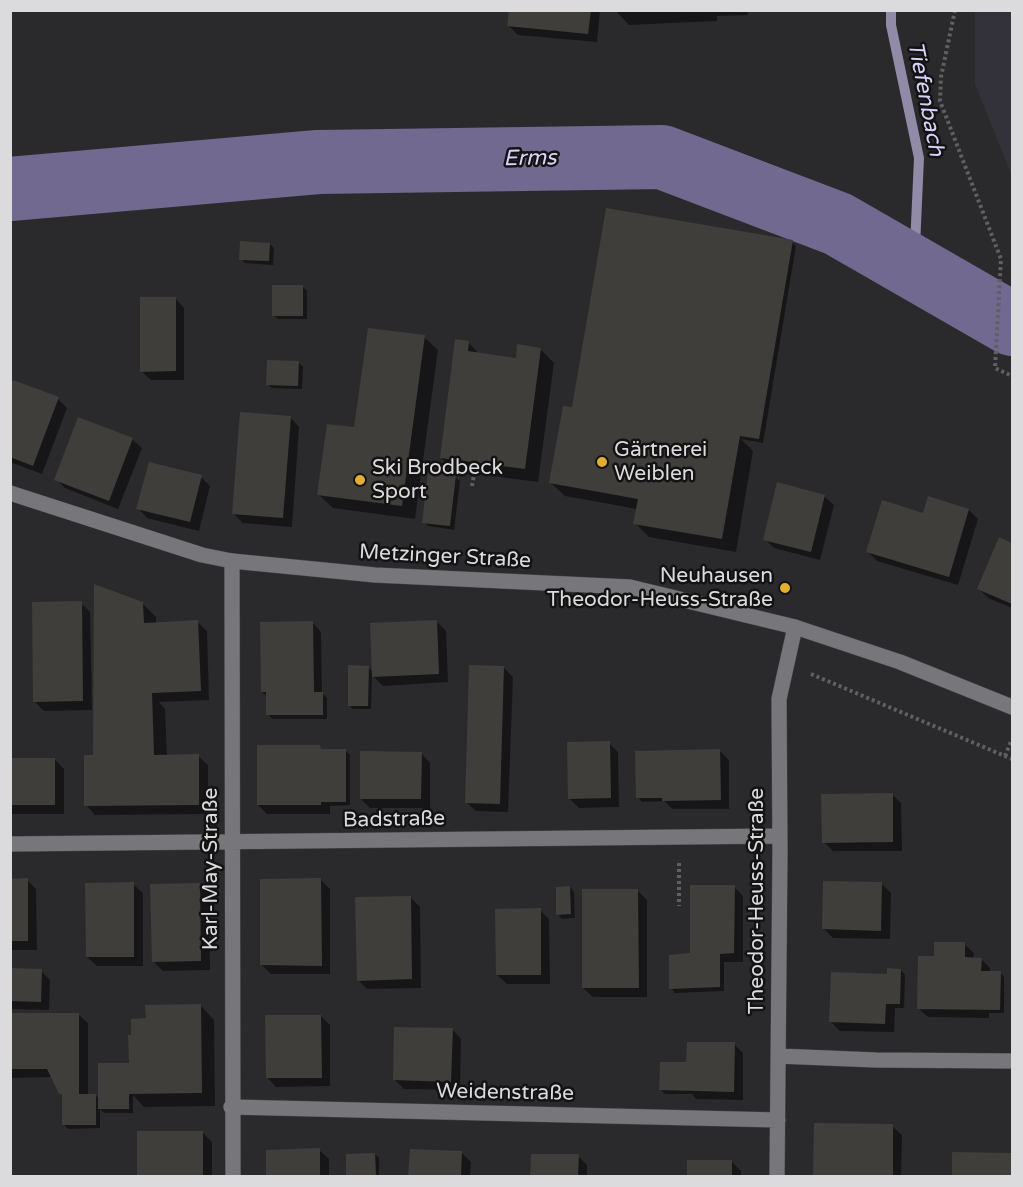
<!DOCTYPE html>
<html>
<head>
<meta charset="utf-8">
<style>
	body { margin:0 }
	#map { position:relative; width:1023px; height:1187px; overflow:hidden; background:#2a2a2d; font-family:"Varela Round",sans-serif }
	canvas { display:block }
	.frame { position:absolute; inset:0; border:12px solid #dbdadc; pointer-events:none }
</style>
</head>
<body>
<div id="map">
<canvas width="1023" height="1187"></canvas>
<div class="frame"></div>
</div>
<script>
const context = document.querySelector('canvas').getContext('2d');
context.lineJoin = 'round';
function paint(path, color) { context.fillStyle = color; context.fill(path, 'evenodd'); }
function stroke(path, color, width, dash) { context.strokeStyle = color; context.lineWidth = width; context.lineCap = dash ? 'butt' : 'round'; context.setLineDash(dash || []); context.stroke(path); }
function label(font, color, halo, rows, align = 'center') {
  context.font = font + ' "Varela Round",sans-serif'; context.lineWidth = 5; context.setLineDash([]); context.textBaseline = 'middle'; context.strokeStyle = halo; context.fillStyle = color; for (const [text, x, y, turn = 0] of rows) {
    context.save(); context.translate(x, y); context.rotate((+turn || 0) * Math.PI / 180); context.textAlign = isNaN(turn) ? turn : align; if (halo) context.strokeText(text, 0, 0); context.fillText(text, 0, 0); context.restore();
  }
}
paint(new Path2D(`
	M975,11H1012V176L975,84Z`), '#33323a');
paint(new Path2D(`
	M510,10H600L597,42L518,35L509,26Z
	M615,10H747L748,15L717,16V21L629,25Z
	M792,242L796,246L763,443L741,439L753,451L736,552L649,537L635,523L637,509L565,496L551,483L573,409Z
	M270,244L274,248L273,265L245,263L241,259Z
	M303,287L307,291V319H278L273,315Z
	M175,298L184,308V380H151L141,371Z
	M424,337L438,350L415,519L333,508L319,495L355,429Z
	M469,343L480,355L517,359L540,349L554,363L538,482L455,471L441,458Z
	M299,363L303,367L302,389L272,388L267,384Z
	M10,391L58,399L67,408L42,474L10,462Z
	M290,417L299,427L292,527L243,523L234,514Z
	M132,439L142,448L118,509L65,488L56,479Z
	M201,477L210,486L199,531L147,518L138,508Z
	M455,477L460,481L454,530L428,526L424,522Z
	M824,496L834,505L820,560L774,548L765,539Z
	M969,510L978,519L958,585L877,561L868,552L924,514Z
	M999,539L1012,544V608L988,598L979,589Z
	M81,603L90,612L92,710L44,711L35,702Z
	M142,603L156,617V624L197,622L207,631L209,700L159,702L165,709L167,756H198L208,765V814L95,815L86,805L94,756Z
	M312,622L321,632L322,693L327,698V719H272L268,714L267,697L262,692Z
	M437,622L446,631L448,682L383,686L372,675L371,709H353L349,705L368,667L374,673Z
	M504,668L513,677L508,812L476,811L466,802Z
	M609,743L618,752L619,807L579,808L569,798Z
	M320,747L324,751L345,750L350,755V805L330,806V814H267L258,805Z
	M720,751L729,760V809H672L664,801L642,802L638,797Z
	M421,753L430,763V808H370L361,799Z
	M54,759L64,769V814H10V760Z
	M892,794L901,803L902,851H833L824,842Z
	M10,880H27L36,889L37,950H10Z
	M321,880L330,889V974H271L262,965Z
	M133,884L143,893V966H97L87,957Z
	M199,884L209,893L210,970L163,971L153,961Z
	M882,884L891,893L890,939L833,938L824,929Z
	M570,887L574,892L575,918L562,919L558,914Z
	M734,887L743,896V962H724V991L675,993L671,988L694,956Z
	M638,891L647,900V997H593L583,988Z
	M410,897L420,907L421,988L367,989L358,980Z
	M540,910L549,919L550,984H507L497,975Z
	M964,944L974,953L973,959H981L990,968V972H1000L1004,977V1013H989V1018L928,1017L918,1008L935,958Z
	M10,970L41,971L50,980L49,1010L10,1009Z
	M901,970L905,975L904,1008H895L894,1032L840,1031L831,1022L888,975Z
	M201,1006L214,1020L215,1106L144,1107L133,1095V1113H104L100,1109V1128L68,1129L64,1125L63,1096L53,1077L10,1078V1014H78L88,1023V1095H95L100,1099L130,1067L147,1020Z
	M321,1016L330,1025V1086L276,1087L267,1077Z
	M452,1029L461,1039L460,1090L404,1089L395,1080Z
	M734,1044L743,1053V1100L696,1099L692,1094H665L660,1089L686,1063Z
	M892,1126L902,1135L901,1176H816L815,1175Z
	M138,1132H202L212,1142V1176H138Z
	M319,1150L329,1159V1176H268L267,1151Z
	M411,1151L462,1153L471,1162L470,1176H410Z
	M375,1154L379,1158V1176H347V1155Z
	M954,1154H1012V1176H954Z
	M532,1156H578L587,1165V1176H532Z
	M689,1162H732L741,1171V1176H688Z`), '#0007');
stroke(new Path2D(`
	M891,10V25L919,158L914,268`), '#918ba7', 10);
stroke(new Path2D(`
	M10,189L318,162L662,157L838,224L1012,324`), '#716990', 64);
paint(new Path2D(`
	M509,10H591L588,34L507,26Z
	M606,208L793,240L759,439L740,436L722,539L633,524L638,499L549,483L563,406L572,407Z
	M240,241L270,243L269,261L239,260Z
	M272,285H303V316H272Z
	M140,297H176V371L140,372Z
	M368,328L425,335L402,506L317,495L327,424L354,427Z
	M455,339L469,341L468,351L516,358L517,344L541,348L525,469L440,458Z
	M267,360L299,361L298,386L266,385Z
	M13,380L59,397L33,466L10,457V386Z
	M240,412L291,416L283,518L232,514Z
	M78,417L133,438L109,501L54,480Z
	M149,462L202,475L190,522L136,509Z
	M428,472L456,475L450,526L422,523Z
	M777,482L825,495L811,552L763,540Z
	M928,496L969,509L949,577L866,552L882,500L923,513Z
	M999,537L1012,543V604L977,589Z
	M94,584L143,602L144,623L198,620L201,691L152,693L154,755L199,754V805L84,806V755H93Z
	M82,601L83,701L33,702L32,602Z
	M437,620L439,674L372,677L370,623Z
	M313,621L314,692H323V715H266V692H261L260,622Z
	M348,665L369,666L368,706H348Z
	M469,665L504,666L500,804L465,803Z
	M610,741L611,798L568,799L567,742Z
	M257,745H320L321,749H346V802H321V805H257Z
	M720,749L721,800L662,801V798H636L635,751Z
	M360,751L422,752L421,799H360Z
	M10,758H55V805H10Z
	M893,793V842L822,843L821,794Z
	M28,878V941H10V879Z
	M321,878L322,966L260,965V879Z
	M823,881L882,882L881,931L822,929Z
	M134,882V957H86L85,883Z
	M200,883L201,961L152,962L150,884Z
	M690,885H735L734,953L720,954V987L669,989V955L690,953Z
	M570,886L571,914L556,915V887Z
	M582,889H638L639,988H582Z
	M411,896L412,979L357,981L355,897Z
	M541,908V975H496L495,909Z
	M934,942H965V957L982,958L981,971H1001L1000,1010L917,1009L918,956H934Z
	M10,968L42,969L41,1002L10,1001Z
	M887,968L901,969L900,1004H886L885,1024L829,1022L831,972L887,974Z
	M201,1004L202,1093L129,1094V1109H98V1063H129L128,1035H131V1019L146,1018L145,1005Z
	M10,1013H79V1094H96V1125H62V1094H59L47,1069H10Z
	M265,1015H321L322,1078H266Z
	M394,1027L453,1028L451,1082L393,1080Z
	M687,1042H735L734,1092L659,1090L660,1062H686Z
	M814,1123L893,1124V1176L813,1175Z
	M137,1131H203V1176H137Z
	M320,1148V1176H266V1150Z
	M410,1149L462,1151L461,1176H408Z
	M952,1152L1012,1153V1176H952Z
	M375,1153L376,1176H346V1154Z
	M531,1154H579L578,1176H530Z
	M687,1160H732V1176H687Z`), '#403e3b');
const street = new Path2D(`
	M232,561L233,1176
	M10,844L779,836
	M778,1056L876,1060L1012,1061
	M231,1107L778,1120
	M777,1176L780,851L779,699L795,627`);
const secondary = new Path2D(`
	M10,493L202,555L232,561L375,575L630,587L795,627L900,662L1012,707`);
stroke(street, '#474749', 16);
stroke(secondary, '#474749', 16);
stroke(new Path2D(`
	M955,10L941,77L940,101L1001,259L995,368L1012,376
	M472,486L476,463
	M811,674L1012,759
	M1005,756L1012,739
	M679,863V906`), '#606062', 4, [3, 3]);
stroke(street, '#77777b', 15);
stroke(secondary, '#77777b', 15);
for (const [x, y, r, color] of [
	[602,462,6,"#e3ae34"],
	[360,480,6,"#e3ae34"],
	[785,588,6,"#e3ae34"]
]) { const dot = new Path2D(); dot.arc(x, y, r, 0, 2 * Math.PI); context.fillStyle = color; context.fill(dot); stroke(dot, '#131314', 2); }
label('21px', '#dbdadc', '#131314', [
	["Gärtnerei",614,450],
	["Weiblen",614,474],
	["Ski Brodbeck",372,468],
	["Sport",372,492],
	["Neuhausen",773,576,"right"],
	["Theodor-Heuss-Straße",773,600,"right"]
], 'left');
label('21px', '#dbdadc', '#131314', [
	["Metzinger Straße",445,557,3],
	["Badstraße",394,820,-1],
	["Karl-May-Straße",211,869,-90],
	["Theodor-Heuss-Straße",757,901,-90],
	["Weidenstraße",505,1093,1]
]);
label('italic 22px', '#d9d1f9', '#131314', [
	["Tiefenbach",925,99,79],
	["Erms",530,159,-1]
]);
</script>
</body>
</html>
